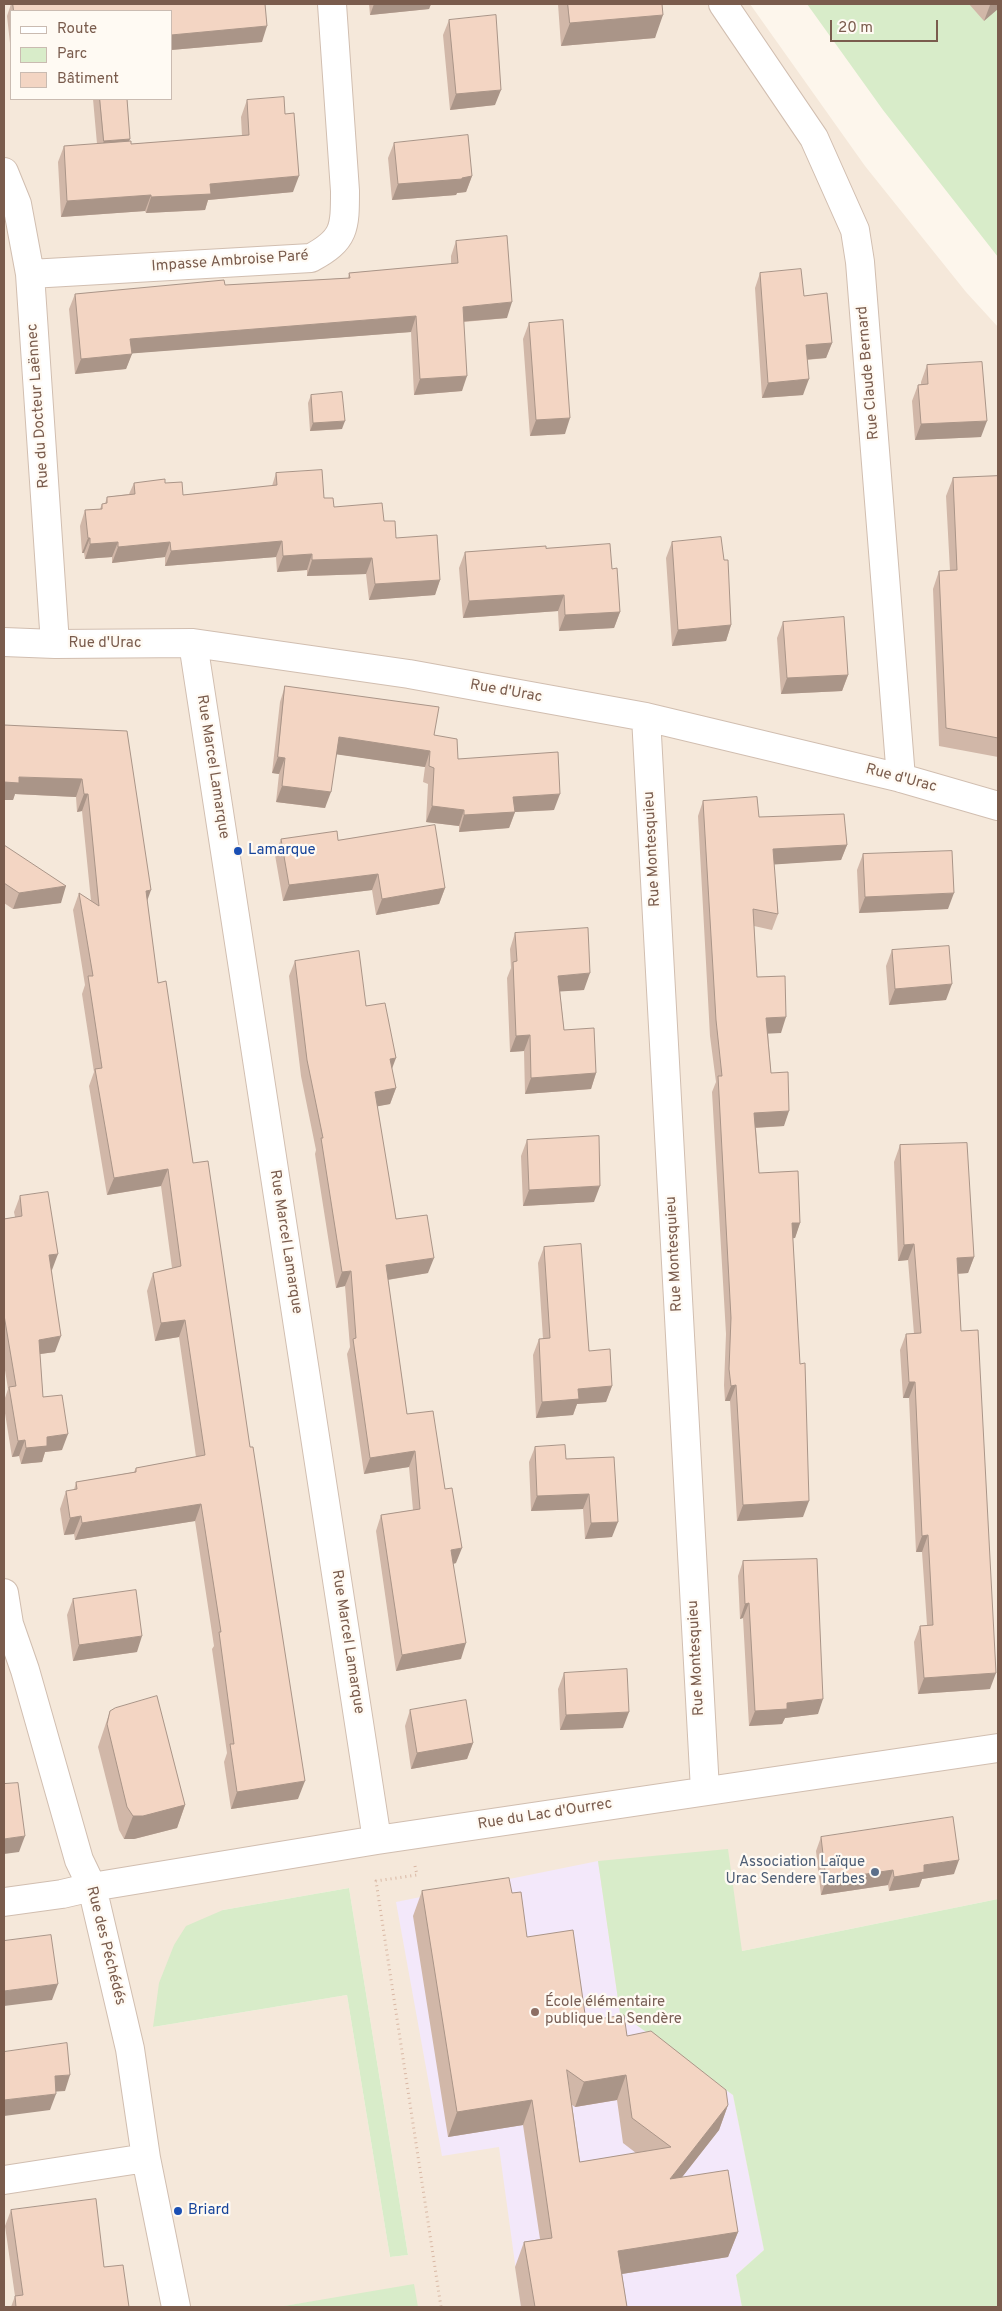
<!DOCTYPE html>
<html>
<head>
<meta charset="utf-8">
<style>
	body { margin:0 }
	#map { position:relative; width:1002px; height:2311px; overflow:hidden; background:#fdf6ec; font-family:Overpass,sans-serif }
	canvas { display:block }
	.frame { position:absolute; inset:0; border:5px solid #7a5c4d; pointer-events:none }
	.legend { position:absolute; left:10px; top:10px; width:162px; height:90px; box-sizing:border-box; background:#fffaf3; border:1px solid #cabbb1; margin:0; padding:6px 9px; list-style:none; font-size:15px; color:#7a5c4d }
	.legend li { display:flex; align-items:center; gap:10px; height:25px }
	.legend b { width:25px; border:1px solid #cabbb1 }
	.scale { position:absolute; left:830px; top:20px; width:108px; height:22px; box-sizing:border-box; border:2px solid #7a5c4d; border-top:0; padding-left:6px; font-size:15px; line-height:18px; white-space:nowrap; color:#7a5c4d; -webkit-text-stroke:4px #fffaf3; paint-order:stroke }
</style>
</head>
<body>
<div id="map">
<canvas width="1002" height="2311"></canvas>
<div class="frame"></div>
<ul class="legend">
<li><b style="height:6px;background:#fff"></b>Route</li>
<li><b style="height:14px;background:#d8ecc9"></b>Parc</li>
<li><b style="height:14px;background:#f3d5c3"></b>Bâtiment</li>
</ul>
<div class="scale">20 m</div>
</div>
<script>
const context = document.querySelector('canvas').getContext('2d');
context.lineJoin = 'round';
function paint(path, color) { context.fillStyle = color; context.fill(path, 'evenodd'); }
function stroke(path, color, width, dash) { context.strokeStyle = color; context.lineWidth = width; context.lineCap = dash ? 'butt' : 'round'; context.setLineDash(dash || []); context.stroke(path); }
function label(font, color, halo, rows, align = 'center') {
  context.font = font + ' Overpass,sans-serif'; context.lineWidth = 4.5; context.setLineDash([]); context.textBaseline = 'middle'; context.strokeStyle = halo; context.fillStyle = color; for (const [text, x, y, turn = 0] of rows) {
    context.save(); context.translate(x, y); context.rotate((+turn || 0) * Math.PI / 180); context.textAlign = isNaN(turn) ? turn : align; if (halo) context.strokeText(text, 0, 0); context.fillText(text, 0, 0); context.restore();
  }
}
paint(new Path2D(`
	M4,4H750L865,166L966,292L998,327V1899L742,1951L620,2013L733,2095L764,2250L736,2275L742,2307H364L362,2294L278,2307H4ZM11,11H171V99H11ZM349,1888L408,2255L390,2257L347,1995L153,2027L223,1910Z`), '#f5e8da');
paint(new Path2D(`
	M598,1861L620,2013L733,2095L764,2250L736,2275L742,2307H521L499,2147L442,2156L396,1902Z`), '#f3e8fa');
paint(new Path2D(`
	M807,4H998V257L883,110Z
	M728,1849L742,1951L998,1899V2307H742L736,2275L764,2250L733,2095L620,2013L598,1861Z
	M349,1888L408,2255L390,2257L347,1995L153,2027L159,1983L174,1945L186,1926L223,1910Z
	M414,2284L418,2307H278Z`), '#d8ecc9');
const minor = new Path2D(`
	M723,4L814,138L855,230L860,262L901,778
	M4,172L17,204L30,274L55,644
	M30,274L311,258C345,240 345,228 345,191L332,4
	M4,642L55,644L193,643L409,674L646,717L901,778L998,806
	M193,643L377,1840
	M646,717L705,1790
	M4,1593L9,1624L25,1670L79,1860L92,1887L130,2049L146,2158L176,2307
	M4,1902L62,1894L92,1887L377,1840L998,1748
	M4,2180L146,2158`);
stroke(minor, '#d1beb0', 30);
stroke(new Path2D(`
	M415,1866L417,1875L376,1881L441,2307`), '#d9b8a5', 3, [1, 4]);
stroke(minor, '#fff', 28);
paint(new Path2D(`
	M11,4H265L262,42L171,50V11H11V52L7,16Z
	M369,4H431L429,9L370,15Z
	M558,4H662L655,38L561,46Z
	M969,4H998L984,21Z
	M449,20L495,105L450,110L443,35Z
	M93,99H127L129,141L131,144L242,136L241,117L247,100L293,192L208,200L205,210L146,213L145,211L61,217L58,162L64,146L97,144Z
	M394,143L472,176L466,192L457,193L456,195L392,200L388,158Z
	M456,241L507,318L464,322L462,391L414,395L411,332L132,353L126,369L75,374L69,309L75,294L348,278L349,273L451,264V256Z
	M760,273L832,343L826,358L807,360L803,395L762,398L755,288Z
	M529,323L565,434L530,436L523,339Z
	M927,365L981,437L915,440L912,401L918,385L921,384V382Z
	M311,395L342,429L310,431L308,403Z
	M276,473L324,498L334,507L384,521L396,538L440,580L435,595L369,600L366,574L307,576V570L277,572L276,557L165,566V557L112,563V557L85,559L84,553H82L80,526L85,510L100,509L102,504H105L107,497L129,494L134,483H165L183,495L272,486Z
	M998,476V757L939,746L933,589L939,571H950L946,496L953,478Z
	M672,542L724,560L731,625L726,641L672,646L666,558Z
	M546,548L612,569L620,612L614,628L559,631L558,611L463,618L459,568L465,552Z
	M783,622L848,675L842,691L781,694L777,638Z
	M285,686L434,735L458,759L554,810L515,812L509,828L459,832V826L426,822L428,784L423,782L425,767L337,754L325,808L276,802L279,774L272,773L280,702Z
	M127,731L147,901L158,983L193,1163L298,1799L231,1809L224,1762L227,1753L212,1649L214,1646L195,1521L75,1540L74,1534L64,1535L60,1509L66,1491L74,1490L76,1482L134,1472L136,1468L196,1457L179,1337L155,1341L147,1291L153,1273L172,1268L161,1186L107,1195L89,1086L94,1072L82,994L85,985L73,910L79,893L91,901L82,811L77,812L76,797L15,794L13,800H4Z
	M703,801L847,845L841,860L774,864L778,914L772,930L754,926L757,977L781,1033H768L771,1073L784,1126L756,1128L759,1173L800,1223L795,1238H793L803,1517L737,1521L730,1401H725L724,1385L726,1334L712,1092L716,1082L710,1036L698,816Z
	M281,839L338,840L445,888L439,904L376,915L372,890L283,901L275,855Z
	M4,845L61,903L13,909L4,903Z
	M863,854L948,909L859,913L857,870Z
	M515,933L584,990L560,991L564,1030L596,1073L591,1089L525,1094L524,1051L510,1052L507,978L511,968L510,949Z
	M892,950L946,1000L889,1005L886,966Z
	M295,961L366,1006L392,1070L396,1088L390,1104L377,1106L396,1219L428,1273L388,1280L407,1414L445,1489L456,1563L453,1564L461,1659L396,1671L376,1531L381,1515L413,1510L409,1467L364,1474L347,1354L350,1347L345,1286L336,1288L315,1154L316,1150L301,1076L289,976Z
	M527,1140L594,1202L523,1206L521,1156Z
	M900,1145L974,1257L968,1273L958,1274L961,1331L990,1689L918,1694L914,1642L920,1626L927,1625L922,1552H916L909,1398H903L900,1350L906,1334H914L908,1260L898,1261L894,1162Z
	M20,1196L52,1270L55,1352L40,1354L43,1397L62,1450L45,1452L42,1462L21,1464L19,1456L12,1457L4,1407V1401L8,1389L4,1364V1219L15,1217L14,1212Z
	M544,1247L589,1351L612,1386L606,1402L577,1404L573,1415L536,1418L533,1355L539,1339H543L538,1263Z
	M535,1447L566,1459L614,1457L612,1537L585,1539L583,1509L531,1511L529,1462Z
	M743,1561L818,1714L785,1718L782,1724L749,1726L743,1618L740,1619L738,1576Z
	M73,1599L137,1652L73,1661L67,1615Z
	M564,1673L623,1728L560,1730L558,1689Z
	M410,1710L473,1743L467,1759L411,1769L405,1726Z
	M110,1711L185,1805L177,1828L134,1839H124L119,1830L98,1747Z
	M821,1837L954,1874L922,1879L919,1887L889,1891L888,1885L821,1895L816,1851Z
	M422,1891L512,1893L527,1937L586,2021L627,2036L728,2105L719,2130L682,2177L738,2232L728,2257L622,2274L627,2307H521L515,2267L524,2242L540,2239L523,2125L448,2137L413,1916ZM617,2100L623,2143L636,2153L580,2162L572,2105L575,2107Z
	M11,2210L104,2267L129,2307H11L15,2296L5,2226Z`), '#d1b7a8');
paint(new Path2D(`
	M374,4H431L429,9L370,15Z
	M992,4H998V9L984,21L990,5Z
	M663,15L655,38L561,46L570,23Z
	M267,26L262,42L171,50V35Z
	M501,90L495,105L450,110L456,94Z
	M130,139L124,155L98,157L104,141Z
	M299,176L293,192L208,200L205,210L146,213L151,197L210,184Z
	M472,176L466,192L457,193L456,195L392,200L398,184Z
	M151,195L145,211L61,217L67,201Z
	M512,302L507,318L457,322L463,307Z
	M416,316L411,332L125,354L130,339Z
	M832,343L826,358L800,360L806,345Z
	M132,354L126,369L75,374L81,359Z
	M467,376L462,391L414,395L420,379Z
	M809,379L803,395L762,398L768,383Z
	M570,418L565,434L530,436L536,420Z
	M345,421L342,429L310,431L313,423Z
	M987,421L981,437L915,440L921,424Z
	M88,538H90L84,553H82Z
	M282,541L276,557L165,566L171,551Z
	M118,542L112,557L85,559L90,544Z
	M170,542L165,557L112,563L118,547Z
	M312,554L307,570L277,572L283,556Z
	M372,558L366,574L307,576L312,560Z
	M440,580L435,595L369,600L375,584Z
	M564,595L558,611L463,618L469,601Z
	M620,612L614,628L559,631L565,615Z
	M731,625L726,641L672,646L678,630Z
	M848,675L842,691L781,694L787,678Z
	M339,737L430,751L425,767L334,754Z
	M278,757L285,758L279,774L272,773Z
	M19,777L82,779L76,797L15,794L13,800H4V782Z
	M282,786L331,792L325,808L276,802Z
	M84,794H88L82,811L77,812Z
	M560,794L554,810L515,812L509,828L459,832L464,815L513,797Z
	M432,806L464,810L459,826L426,822Z
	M847,845L841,860L767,865L773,849Z
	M378,874L372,890L283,901L289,885Z
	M66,886L61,903L13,909L19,893Z
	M445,888L439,904L376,915L382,899Z
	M151,890L145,907L146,891Z
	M954,893L948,909L859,913L865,897Z
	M590,973L584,990L552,992L558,976Z
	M952,984L946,1000L889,1005L895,989Z
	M786,1017L781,1033L761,1034L766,1018Z
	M530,1035L524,1051L510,1052L516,1036Z
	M396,1058L390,1074V1059Z
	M596,1073L591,1089L525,1094L531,1078Z
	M396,1088L390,1104L369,1108L375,1092Z
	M789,1111L784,1126L749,1128L754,1113Z
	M168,1169L161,1186L107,1195L114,1178Z
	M600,1186L594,1202L523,1206L529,1190Z
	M792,1223H800L795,1238L786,1239Z
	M914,1244L908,1260L898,1261L904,1245Z
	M58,1254L52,1270L44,1271L49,1255Z
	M974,1257L968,1273L951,1274L957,1258Z
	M434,1258L428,1273L380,1281L386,1265Z
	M351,1271L345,1286L336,1288L342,1272Z
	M185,1320L179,1337L155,1341L161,1323Z
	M61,1336L55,1352L33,1355L39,1340Z
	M909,1382H915L909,1398H903Z
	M736,1385L730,1401H725L731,1386Z
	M612,1386L606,1402L577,1404L573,1415L536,1418L542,1402L578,1389Z
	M68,1434L62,1450L45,1452L42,1462L21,1464L26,1448L47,1437Z
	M25,1440L19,1456L12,1457L18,1441Z
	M415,1451L409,1467L364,1474L370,1458Z
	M589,1494L583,1509L531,1511L537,1496Z
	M809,1501L803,1517L737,1521L743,1505Z
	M201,1504L195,1521L75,1540L82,1523Z
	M81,1516L74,1534L64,1535L70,1518Z
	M618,1522L612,1537L585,1539L591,1523Z
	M928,1535L922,1552H916L922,1536Z
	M462,1548L456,1563L445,1566L451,1550Z
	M749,1603L743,1618L740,1619L745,1604Z
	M142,1636L137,1652L73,1661L79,1645Z
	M466,1643L461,1659L396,1671L402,1655Z
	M996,1673L990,1689L918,1694L924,1678Z
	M823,1699L818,1714L785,1718L782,1724L749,1726L755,1711L787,1703Z
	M629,1712L623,1728L560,1730L566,1715Z
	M473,1743L467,1759L411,1769L417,1753Z
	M305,1781L298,1799L231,1809L237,1792Z
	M185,1805L177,1828L134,1839H124L133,1816Z
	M25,1836L19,1852L4,1854V1839Z
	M959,1860L954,1874L922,1879L919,1887L889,1891L894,1877L924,1865Z
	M893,1870L888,1885L821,1895L826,1880Z
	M58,1984L52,2000L4,2006V1991Z
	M70,2075L65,2091L49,2092L55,2076Z
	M626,2075L617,2100L575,2107L584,2082Z
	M56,2094L50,2110L4,2116V2100Z
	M532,2100L523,2125L448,2137L457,2112Z
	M728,2105L719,2130L661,2204L670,2179Z
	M738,2232L728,2257L609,2276L618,2251Z`), '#aa9588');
const building = new Path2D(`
	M13,4H265L267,26L171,35V11H14Z
	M568,4H662L663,15L570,23Z
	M496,15L501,90L456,94L449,20Z
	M284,97L285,114L294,113L299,176L210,184L211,194L151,197V195L67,201L64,146L131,141V144L249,135L247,100Z
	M100,99H127L130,139L104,141Z
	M468,135L472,176L462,178V179L398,184L394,143Z
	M507,236L512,302L463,307L467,376L420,379L416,316L130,339L132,354L81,359L75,294L224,280L225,285L350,278L349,273L458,263L456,241Z
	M801,269L804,296L827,293L832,343L806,345L809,379L768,383L760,273Z
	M563,320L570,418L536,420L529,323Z
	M982,362L987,421L921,424L918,385L928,384L927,365Z
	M342,392L345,421L313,423L311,395Z
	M322,470L324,498H333L334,507L382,503L384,521H395L396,538L437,535L440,580L375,584L372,558L312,560V554L283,556L282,541L171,551L170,542L118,547V542L90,544V538H88L85,510L102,509V504L107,503V497L135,494L134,483L165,479V483L182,482L183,495L277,485L276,473Z
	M998,476V738L946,728L939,571L957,570L953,478Z
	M721,537L724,560H728L731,625L678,630L672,542Z
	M610,544L612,569L617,568L620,612L565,615L564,595L469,601L465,552L546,546V548Z
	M844,617L848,675L787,678L783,622Z
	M285,686L439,707L434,735L457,739L458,759L558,752L560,794L513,797L515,812L464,815V810L432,806L434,768L429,766L430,751L339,737L331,792L282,786L285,758L278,757Z
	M4,725L127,731L151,890L146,891L158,983L166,981L193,1163L208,1161L250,1447H253L305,1781L237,1792L230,1744H234L219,1632H221L201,1504L82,1523L81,1516L70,1518L66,1491L77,1489L76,1482L136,1472V1468L205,1455L185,1320L161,1323L153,1273L181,1266L168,1169L114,1178L95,1069L102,1068L88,976H93L79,893L99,906L88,794H84L82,779L19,777V783L4,782Z
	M757,797L759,817L844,814L847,845L773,849L778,914L753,909L757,977L785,976L786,1017L766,1018L771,1073L788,1072L789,1111L754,1113L759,1173L798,1171L800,1223H792L800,1364L805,1363L809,1501L743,1505L736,1385L731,1386L729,1369L731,1318L718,1076H722L716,1020L703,801Z
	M435,825L445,888L382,899L378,874L289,885L281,839L337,831L338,840Z
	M4,845L66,886L19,893L4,883Z
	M952,851L954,893L865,897L863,854Z
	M588,928L590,973L558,976L564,1030L594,1028L596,1073L531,1078L530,1035L516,1036L513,962L517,961L515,933Z
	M949,946L952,984L895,989L892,950Z
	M359,951L366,1006L385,1003L396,1058L390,1059L396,1088L375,1092L396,1219L427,1215L434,1258L386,1265L407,1414L433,1411L445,1489L452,1488L462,1548L451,1550L466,1643L402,1655L381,1515L420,1509L415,1451L370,1458L353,1339L356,1338L351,1271L342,1272L321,1138H323L307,1060L295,961Z
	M599,1136L600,1186L529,1190L527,1140Z
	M967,1143L974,1257L957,1258L961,1331L978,1330L996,1673L924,1678L920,1626L933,1625L928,1535L922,1536L915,1382H909L906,1334L921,1333L914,1244L904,1245L900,1145Z
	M48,1192L58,1254L49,1255L61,1336L39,1340L43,1397L62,1395L68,1434L47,1437V1446L26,1448L25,1440L18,1441L9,1387L16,1386L4,1315V1219L22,1216L20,1196Z
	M581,1244L589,1351L610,1349L612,1386L578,1389L579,1399L542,1402L539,1339L550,1338L544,1247Z
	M565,1445L566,1459L614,1457L618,1522L591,1523L589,1494L537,1496L535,1447Z
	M817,1559L823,1699L787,1703V1709L755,1711L749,1603L745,1604L743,1561Z
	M136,1590L142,1636L79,1645L73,1599Z
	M627,1669L629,1712L566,1715L564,1673Z
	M157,1696L185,1805L143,1816H133L127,1807L107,1724L110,1711L115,1708Z
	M466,1700L473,1743L417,1753L410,1710Z
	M18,1783L25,1836L4,1839V1784Z
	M953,1817L959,1860L924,1865V1872L894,1877L893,1870L826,1880L821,1837Z
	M509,1878L512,1893L521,1892L527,1937L573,1930L586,2021L624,2015L627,2036L651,2031L726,2090L728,2105L670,2179L728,2170L738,2232L618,2251L627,2307H535L524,2242L552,2238L532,2100L457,2112L422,1891ZM567,2070L584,2082L626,2075L632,2118L671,2147L580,2162Z
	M51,1935L58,1984L4,1991V1941Z
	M67,2043L70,2075L55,2076L56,2094L4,2100V2052Z
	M96,2199L104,2267L123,2265L129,2307H16L15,2296L23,2295L11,2210Z`);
paint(building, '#f3d5c3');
stroke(building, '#aa9588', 1);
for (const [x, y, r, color] of [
	[238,851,5,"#1a4fb4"],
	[875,1872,5,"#5c6f8a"],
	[535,2012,5,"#8d6e63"],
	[178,2211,5,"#1a4fb4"]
]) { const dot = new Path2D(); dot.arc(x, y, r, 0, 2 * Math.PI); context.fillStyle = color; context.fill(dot); stroke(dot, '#fffaf3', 2); }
label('15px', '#7a5c4d', '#fffaf3', [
	["Impasse Ambroise Paré",230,262,-4],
	["Rue Claude Bernard",869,373,-95],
	["Rue du Docteur Laënnec",39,406,-94],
	["Rue d'Urac",105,644],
	["Rue d'Urac",506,692,10],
	["Rue Marcel Lamarque",212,767,81],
	["Rue d'Urac",901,779,15],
	["Rue Montesquieu",653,849,-93],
	["Rue Marcel Lamarque",285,1242,81],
	["Rue Montesquieu",675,1254,-93],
	["Rue Marcel Lamarque",347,1642,81],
	["Rue Montesquieu",697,1658,-93],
	["Rue du Lac d'Ourrec",545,1815,-9],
	["Rue des Péchédés",105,1946,76]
]);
label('15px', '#164399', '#fffaf3', [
	["Lamarque",248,851],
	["Briard",188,2211]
], 'left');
label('15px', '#4e5e75', '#fffaf3', [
	["Association Laïque",865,1863],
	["Urac Sendere Tarbes",865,1880]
], 'right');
label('15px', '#785e54', '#fffaf3', [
	["École élémentaire",545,2003],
	["publique La Sendère",545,2020]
], 'left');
</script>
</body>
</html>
